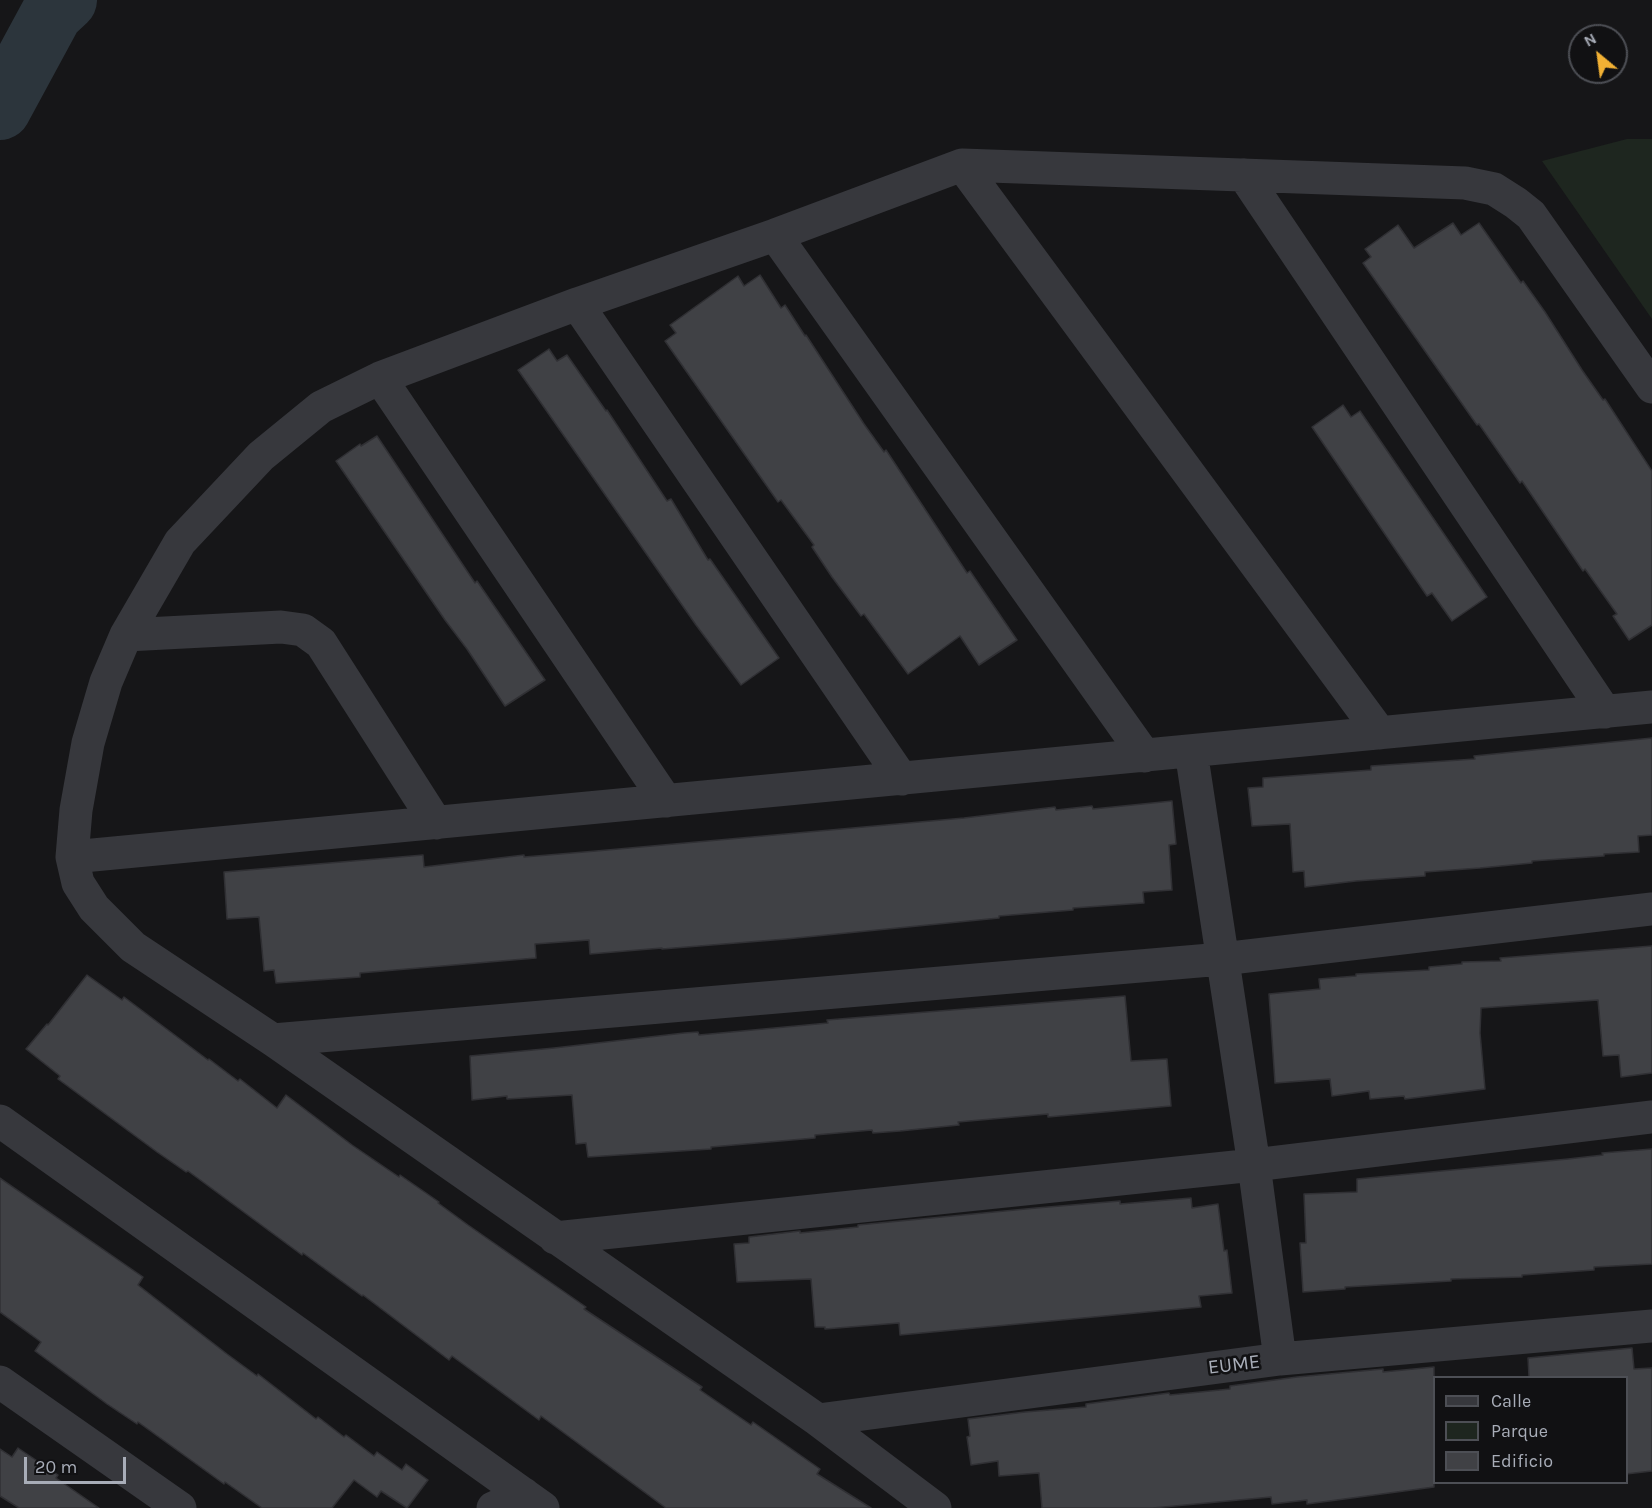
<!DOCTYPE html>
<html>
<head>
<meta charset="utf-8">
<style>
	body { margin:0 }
	#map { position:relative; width:1652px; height:1508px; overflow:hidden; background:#161618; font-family:Karla,sans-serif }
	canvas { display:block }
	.legend { position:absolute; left:1433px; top:1376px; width:195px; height:108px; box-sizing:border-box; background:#111113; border:2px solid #4d4f55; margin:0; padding:8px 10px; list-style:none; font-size:18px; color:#a8adb8 }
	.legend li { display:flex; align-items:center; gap:12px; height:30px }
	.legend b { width:30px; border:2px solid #4d4f55 }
	.north { position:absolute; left:1568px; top:24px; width:60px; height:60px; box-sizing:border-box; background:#111113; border:2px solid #4d4f55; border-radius:50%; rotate:331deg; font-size:16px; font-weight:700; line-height:24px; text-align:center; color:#a8adb8 }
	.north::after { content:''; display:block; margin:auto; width:21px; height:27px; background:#f2b134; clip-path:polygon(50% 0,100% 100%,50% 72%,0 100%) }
	.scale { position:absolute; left:24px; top:1457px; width:102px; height:27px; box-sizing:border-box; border:3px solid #a8adb8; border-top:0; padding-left:8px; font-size:18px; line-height:21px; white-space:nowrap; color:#a8adb8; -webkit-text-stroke:4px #111113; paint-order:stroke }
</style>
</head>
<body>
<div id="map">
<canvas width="1652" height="1508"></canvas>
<ul class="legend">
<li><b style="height:8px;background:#37383d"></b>Calle</li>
<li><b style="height:16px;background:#1e261f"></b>Parque</li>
<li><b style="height:16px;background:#404145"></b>Edificio</li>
</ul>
<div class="north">N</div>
<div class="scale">20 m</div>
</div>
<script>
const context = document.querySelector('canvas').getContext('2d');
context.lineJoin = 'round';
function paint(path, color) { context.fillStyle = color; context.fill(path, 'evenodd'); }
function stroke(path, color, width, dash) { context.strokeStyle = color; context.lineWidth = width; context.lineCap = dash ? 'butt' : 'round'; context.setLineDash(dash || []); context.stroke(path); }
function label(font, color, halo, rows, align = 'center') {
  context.font = font + ' Karla,sans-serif'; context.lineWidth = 5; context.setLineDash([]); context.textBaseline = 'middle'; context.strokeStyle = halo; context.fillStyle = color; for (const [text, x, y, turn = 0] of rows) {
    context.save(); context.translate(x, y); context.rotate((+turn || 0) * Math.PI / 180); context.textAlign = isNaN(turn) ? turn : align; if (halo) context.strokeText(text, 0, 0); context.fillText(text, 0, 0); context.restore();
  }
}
paint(new Path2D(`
	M1627,139H1652V319L1542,161Z`), '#1e261f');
stroke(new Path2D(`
	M0,109L52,13L66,0`), '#2c353c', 62);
const building = new Path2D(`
	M1453,223L1461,235L1479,223L1521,283L1523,281L1545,312L1582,370L1603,400L1605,399L1652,471V625L1629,640L1613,616L1617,614L1585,569L1583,571L1522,481L1520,483L1479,424L1477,425L1363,263L1371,257L1365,249L1398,225L1414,248Z
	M760,275L781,308L785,305L805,336L806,335L864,424L884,452L886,450L967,573L970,571L1017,640L979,665L960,636L908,674L864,614L861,616L832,577L812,547L814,545L781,500L778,502L665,341L676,333L670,325L738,276L744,286Z
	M549,349L557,361L567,355L606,411L607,410L667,501L671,499L708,560L710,559L779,658L741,685L696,625L518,370Z
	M1343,405L1351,417L1360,411L1487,597L1452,621L1432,593L1427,596L1312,427Z
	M377,436L475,583L477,581L545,680L505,706L467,649L445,620L336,461L360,444L361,446Z
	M1652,738V835L1638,836L1639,852L1604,854V856L1532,861V863L1480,868L1425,872V876L1356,881L1305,887L1304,871L1293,872L1290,824L1252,826L1248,788L1263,787V778L1371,770V766L1475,759L1474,756Z
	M1172,801L1176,844L1169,845L1172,890L1143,892L1144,903L1073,908V910L999,916V918L786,939L662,949V948L590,954L589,940L535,944L536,958L360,973V977L276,983L274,970L264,971L259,917L227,919L224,872L423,855L424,867L524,855V857L596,851L964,818L1055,807L1056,810L1092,806L1093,809Z
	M1652,946V1073L1621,1077L1619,1055L1603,1056L1598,1000L1481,1008L1480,1033L1485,1089L1405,1099L1404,1096L1370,1099L1369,1091L1332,1096L1330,1079L1275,1083L1269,994L1320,989L1319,979L1356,976V974L1429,970V967L1462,964V962L1501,961L1500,958Z
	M87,975L122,1000L124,997L208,1060L209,1059L238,1081L240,1079L277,1108L286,1095L352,1145L399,1177L400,1175L439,1202L438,1203L468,1225L586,1307L584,1309L702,1387L700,1390L751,1425L753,1422L820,1469L817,1474L871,1508H666L541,1416L539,1420L452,1356L449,1360L363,1295L362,1296L303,1253L302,1255L188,1171L186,1172L157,1152L58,1079L60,1076L26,1049L47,1024L48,1025Z
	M1125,996L1131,1061L1167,1059L1171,1106L1048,1117V1114L958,1122L959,1125L900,1131L873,1133L872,1130L815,1135V1138L711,1147V1149L588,1157L586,1143L576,1144L572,1095L507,1099V1096L472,1100L470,1056L554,1048L684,1033L698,1032L699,1035L828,1023L827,1020Z
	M1652,1149V1264L1594,1267V1270L1522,1275V1277L1451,1279V1281L1345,1287V1289L1303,1292L1300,1243H1306L1304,1194L1357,1192V1179L1568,1159L1603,1155L1602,1153Z
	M0,1178L143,1277L138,1285L227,1354L257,1376L258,1374L316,1419L318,1417L344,1437L346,1435L374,1456L377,1452L402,1470L406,1464L428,1480L407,1508L381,1491L377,1497L354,1480L332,1508H262L225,1482L224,1484L138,1422L137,1424L107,1404L35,1351L41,1342L0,1312Z
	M1191,1198L1192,1208L1218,1204L1224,1251L1227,1250L1232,1293L1199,1296L1201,1307L900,1335L899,1323L825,1329V1327H815L811,1279L737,1282L734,1244L749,1243V1237L800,1231V1233L858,1227V1225L1036,1208L1120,1201V1204Z
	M1632,1348L1634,1369L1652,1368V1471L1626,1474V1377H1529L1528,1358Z
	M1434,1367V1487L1307,1504V1500L1272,1504L1271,1497L1153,1508H1042L1039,1473L999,1476L998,1461L971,1465L967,1437L970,1436L968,1419L1025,1412L1086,1407V1404L1169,1393L1170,1395L1230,1389V1386L1297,1377L1383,1369V1372Z
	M18,1448L58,1475L56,1478L99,1508H19L0,1496V1449L12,1457Z`);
paint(building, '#404145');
stroke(building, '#303034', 1.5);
stroke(new Path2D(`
	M962,165L1380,733
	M1244,175L1605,712
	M775,235L1145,756
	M577,304L902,779
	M380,378L666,801
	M126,635L281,627L303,630L321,643L436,823
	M1191,751L1254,1165L1280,1359
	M72,857L1652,707
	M273,1040L1222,959L1652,909
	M0,1121L543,1508
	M555,1238L1254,1165L1652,1117
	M0,1382L180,1508
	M818,1420L1280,1359L1652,1326
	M493,1508L524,1494
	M935,1508L818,1420L273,1040L133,947L94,908L78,883L72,857L76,810L88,743L106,682L126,635L180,542L261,456L321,407L380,378L577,304L775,235L962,165L1465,183L1494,189L1516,203L1531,215L1652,387`), '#37383d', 33);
label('20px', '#a8adb8', '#111113', [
	["EUME",1234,1365,-7]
]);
</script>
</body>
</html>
